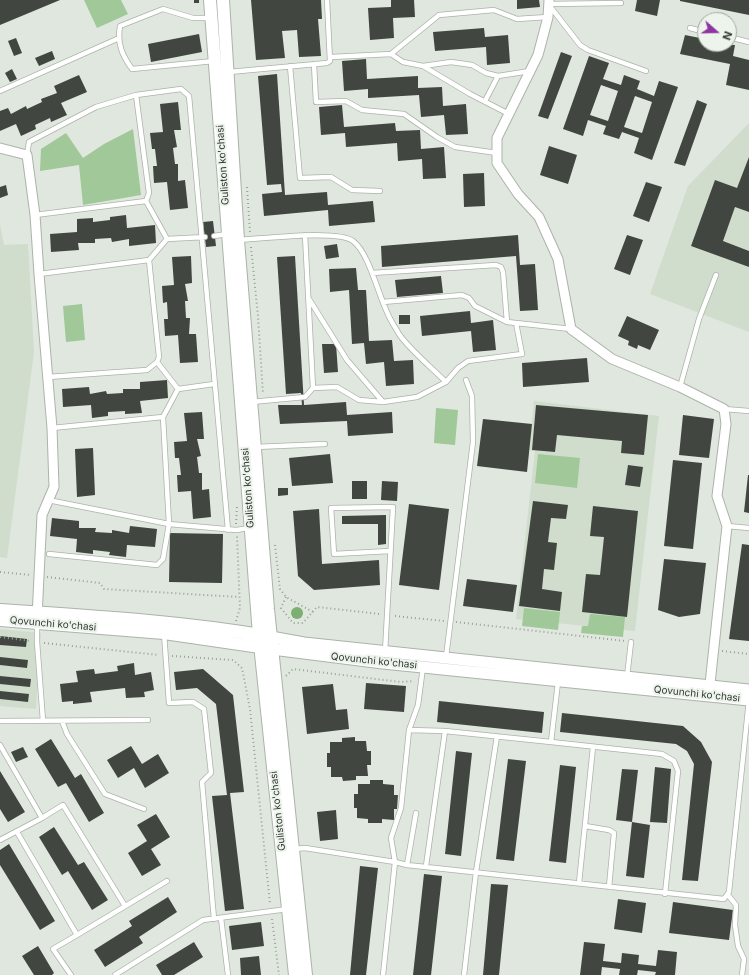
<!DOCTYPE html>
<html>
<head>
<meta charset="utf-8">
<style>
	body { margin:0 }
	#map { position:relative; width:749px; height:975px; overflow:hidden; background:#dfe7de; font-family:Inter,sans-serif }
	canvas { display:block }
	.north { position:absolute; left:697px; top:12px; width:40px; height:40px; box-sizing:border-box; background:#ecf4eb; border:1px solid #a3a9a2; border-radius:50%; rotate:110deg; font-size:11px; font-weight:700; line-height:16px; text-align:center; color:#353835 }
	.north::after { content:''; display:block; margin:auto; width:14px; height:18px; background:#8f35a1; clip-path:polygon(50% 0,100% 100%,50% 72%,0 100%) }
</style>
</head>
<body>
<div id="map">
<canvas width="749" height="975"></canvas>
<div class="north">N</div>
</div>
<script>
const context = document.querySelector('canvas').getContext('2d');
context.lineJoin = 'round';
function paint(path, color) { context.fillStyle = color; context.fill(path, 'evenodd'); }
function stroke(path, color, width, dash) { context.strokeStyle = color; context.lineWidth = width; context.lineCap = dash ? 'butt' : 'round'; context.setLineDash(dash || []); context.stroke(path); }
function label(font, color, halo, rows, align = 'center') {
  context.font = font + ' Inter,sans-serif'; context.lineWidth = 4; context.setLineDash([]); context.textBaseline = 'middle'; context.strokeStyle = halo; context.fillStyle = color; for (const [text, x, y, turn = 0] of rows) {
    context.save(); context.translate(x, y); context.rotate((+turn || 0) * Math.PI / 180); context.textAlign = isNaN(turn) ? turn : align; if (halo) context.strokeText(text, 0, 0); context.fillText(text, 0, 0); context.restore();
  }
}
paint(new Path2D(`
	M749,123V332L650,294L688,186Z
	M0,224L4,245L28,244L34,352L7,558L0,557Z
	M534,401L659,416L635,631L516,619L535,451L529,450Z
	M0,629L41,633L36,709L0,706Z`), '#d0ddcd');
paint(new Path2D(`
	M84,0H121L128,14L97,28Z
	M133,129L141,195L83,205L79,165L40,171L41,149L66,133L83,158L104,144Z
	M82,304L85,340L66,342L63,306Z
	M436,408L458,410L455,445L434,443Z
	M538,454L580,458L577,488L535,483Z
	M524,608L560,612L558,630L522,626Z
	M590,614L625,617L623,637L581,633L582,626H588Z`), '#a0c899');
paint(new Path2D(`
	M291 613a6 6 0 1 1 12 0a6 6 0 1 1-12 0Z`), '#7cb072');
paint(new Path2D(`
	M0,0H60L0,25Z
	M194,0H199V3H194Z
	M251,0H321L322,19H318L321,56L299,57L297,30L282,31L285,58L256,60Z
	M391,0H414L415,17L393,18L394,38L370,40L368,8L391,7Z
	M517,0H539L540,7L517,9Z
	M637,0H660L657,16L635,11Z
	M680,0H749V15L680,1Z
	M484,28L485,37L508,35L510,63L487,65L486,47L435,51L433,32Z
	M199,34L202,52L151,62L148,44Z
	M685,35L705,39V44L735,45L733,56L749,60V90L726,85L730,64L680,54Z
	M16,38L22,53L14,56L8,41Z
	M52,51L55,59L39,66L35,58Z
	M561,52L572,56L548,119L538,116Z
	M589,56L609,63L603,79L621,85L624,75L640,81L637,89L654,96L659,81L678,87L652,160L634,153L639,138L622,132L619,139L603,134L606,126L588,120L583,136L563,129ZM601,85L618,91L608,121L590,115ZM635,96L652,102L642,133L624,127Z
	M366,59L367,79L418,76V88L442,87L443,106L466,104L468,134L446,135L444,115L421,117L419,95L368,98V89L344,91L342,61Z
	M12,69L17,79L10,82L5,73Z
	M277,74L285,195L327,192L328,205L373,201L375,222L329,226L328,210L264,216L262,194L282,192L281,184L267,185L258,76Z
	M79,75L87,92L61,103L67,115L51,122L50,118L35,125L36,129L21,136L16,124L0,131V111L8,108L11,114L26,106L27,109L42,102L41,99L57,93L54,86Z
	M697,100L707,104L685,166L674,163Z
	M178,102L181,130H174L177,147L173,148L175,164H178V181L185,180L188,208L170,210L167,182L154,183L153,166H157L155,149H152L150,133L163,132L160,104Z
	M342,105L344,127L395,123L396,131L420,130L421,149L444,147L446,178L423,179L422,159L398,161L397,143L346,147L345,133L321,135L319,107Z
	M549,146L577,155L568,184L540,175Z
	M749,157V212L735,207L723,241L749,251V267L691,246L715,180L737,188Z
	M484,173L485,206L464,207L463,174Z
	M646,182L662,187L649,222L633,216Z
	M6,185L8,195L0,198V187Z
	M126,215L127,228L155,225L156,243L129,246V239L112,242L111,238L95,239V243H78L79,250L51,252L50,234L77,232V219L93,218V222L110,220V217Z
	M213,221L216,246L206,247L203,222Z
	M518,235L520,265L535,264L538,310L520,311L516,256L382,267L381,246Z
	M627,235L643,240L630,275L614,269Z
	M337,244L339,257L326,259L324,246Z
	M191,256L192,283L185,284L188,301H185L186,318H190L189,334H196L198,362L180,363L178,335L165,336L164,319H168L167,302L163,303L162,286L174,285L172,257Z
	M295,256L304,405L346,402L347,415L392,412L393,433L348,436L347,421L280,424L278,405H302L301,393L286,394L277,257Z
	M356,268L358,290H366L369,341L392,340L394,361L413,360L414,384L386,386L384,362L366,364L364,343L352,344L349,290L330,292L329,269Z
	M441,276L443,293L397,297L395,280Z
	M470,311L471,323L493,320L496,350L473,352L471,331L422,336L420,316Z
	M399,315H410V324H399Z
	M627,316L659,330L650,350L638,345L637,349L628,345L629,341L618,336Z
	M322,344H336L338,372L324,373Z
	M587,358L589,382L523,387L522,363Z
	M167,380L168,398L140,401L142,413L125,414V411L108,412V416L92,418L91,405L63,407L62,389L89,387L90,394L106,391L107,394L123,393V389H140V382Z
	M536,405L648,415L644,455L621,453L622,441L557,435L555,452L532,450Z
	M202,412L204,439H197L201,456L197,457L199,473H202V490L209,489L211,517L193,519L191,491L178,492L177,475H181L179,458H175L174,442L187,441L184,413Z
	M683,415L714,419L709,458L679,455Z
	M483,419L532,424L527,472L477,466Z
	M93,448L95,495L77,497L75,449Z
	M330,454L333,483L292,486L289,458Z
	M673,460L702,463L693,549L664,546Z
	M628,465L643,467L640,487L625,485Z
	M748,475H749V513L744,512Z
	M352,481H367V499H352Z
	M382,481L398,482L397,501L381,500Z
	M278,488H288V495L278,496Z
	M533,501L568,505L566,519L551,518L548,542L557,543L554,570L544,569L542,589L562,592L560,611L519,606Z
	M409,504L449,509L439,590L399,585Z
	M593,506L638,511L627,617L582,612L586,574L600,575L604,537L590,536Z
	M319,509L322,564L379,560L380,585L314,590L298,576L293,511Z
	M386,515V544L378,545V524H342V516Z
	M52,518L79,521V528H96L95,532L112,533V530L129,533L130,526L157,529L155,547L127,545L126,557L109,555L110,552L93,550V554L76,552L77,539L50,536Z
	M170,533L223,534L222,583L169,582Z
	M742,544L749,545V641L729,639Z
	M664,559L706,563L700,614L679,617L658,610Z
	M467,579L517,585L513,612L463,606Z
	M0,636L27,639L26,647L0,645Z
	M0,657L28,660L27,668L0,665Z
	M134,663L135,675L151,672L154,690L144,692L145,697L126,698L125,688L90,692L92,702L73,704V701L62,702L60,684L78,682L76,671L94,669L95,674L118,671L117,666Z
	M203,669L233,695L244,792L230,793L244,909L225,911L212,796L227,795L216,704L197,688L176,690L174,672Z
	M0,676L31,679L30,687L0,684Z
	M366,683L406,686L404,712L364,709Z
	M333,684L336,710L347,709L349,729L307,734L302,687Z
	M0,691L29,694L28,702L0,699Z
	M439,701L544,712L542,733L437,722Z
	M562,713L683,726L701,742L712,762L698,881L682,880L694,764L687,751L676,744L560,732Z
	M355,737V741H366L367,751H371V765H367L368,776H356V780L343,781L342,777H331V767H327V753H330V742H342V738Z
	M51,739L75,778L81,774L104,813L89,822L66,783L58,787L35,749Z
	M131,746L142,764L158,754L169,773L145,788L134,768L118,778L107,760Z
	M23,747L28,757L16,762L11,752Z
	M456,751L472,753L461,856L445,854Z
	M508,759L526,761L514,861L496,859Z
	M560,765L576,767L566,863L549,861Z
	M655,767L671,769L667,823L650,822Z
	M622,769L638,770L632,822L616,820Z
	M0,771L25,812L8,822L0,809Z
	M370,780H383V784L394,785V795H398L397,809H394V820L382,819V823H368V819L357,818V808H354V794H358V784H370Z
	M336,810L338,839L320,841L317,812Z
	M156,814L170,837L151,849L161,865L142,876L128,853L147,841L137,825Z
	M632,822L650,825L644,878L626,876Z
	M54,827L78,865L84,862L108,900L92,910L68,871L62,875L39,837Z
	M9,844L55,921L40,930L0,865V850Z
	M360,866L378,868L366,975H350Z
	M424,874L442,876L431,975H413Z
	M491,884L508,885L499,975H483Z
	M168,897L177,912L139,937L143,943L105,967L94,950L132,926L129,921Z
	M618,899L646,903L642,933L614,929Z
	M673,902L733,910L729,940L669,933Z
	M261,922L264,946L232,950L229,926Z
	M194,942L203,957L174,975H162L156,965Z
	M584,942L605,944L603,961L621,963L622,953L639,955L638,964L656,966L658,950L677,952L675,975H655L656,972L638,970L637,975H619L620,969L602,967L601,975H580Z
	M38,946L54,973L52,975H34L22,956Z
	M259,956L261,975H241L240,958Z`), '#414740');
const service = new Path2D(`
	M549,4L621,3
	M549,5L580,45L588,50L646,71
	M210,18H193L163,9L120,26C117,44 122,55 132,69L214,61
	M690,28L705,32
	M729,37L749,42
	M391,54L403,62L423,66L470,94L509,114
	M331,57L391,54L439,15L494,10L517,19L548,17
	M314,64L316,102L346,101L362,110L404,114L437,137L455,147L497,153
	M290,66L300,178L331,177L352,190L380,191
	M423,66L451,62L472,65L486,73L498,76L530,71
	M229,72L327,63L330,61L327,0
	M0,91L117,39
	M485,101L498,76
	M27,155L29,142L96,107L136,95L181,89L189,96L228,530
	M146,201L167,239L205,237
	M35,215L146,201L149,193L136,95
	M305,235L313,388L337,387L359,400L383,402
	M214,236L227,234
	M238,240C260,239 338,229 353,241C369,253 378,294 387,312C390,320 395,327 399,334C409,349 432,368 446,382
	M372,273L496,265L501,267L503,272L507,322L571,329
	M39,274L149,260
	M309,299L347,360L383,402L417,397L446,382L458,368L468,361L522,354L516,323
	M383,302L462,295L469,298L475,306L507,322
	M157,362L178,389L214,384
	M48,377L147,370L157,362L159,357L149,260L167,239
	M680,387L699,319L716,275
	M251,402L305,397L313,388
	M724,409L749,411
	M163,417L178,389
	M255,447L325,444
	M48,500L169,524L163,417L52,428
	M727,526L749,528
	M49,554L157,565L163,559L169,524L236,530L250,528
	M37,623V642L43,721
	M164,633L169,703L193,702L204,709L211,773L202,782L214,919
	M385,652L393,507L331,508L334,554L390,551
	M446,657L473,442L472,396L466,380
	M423,667L418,705L409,730L445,731L551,742
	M627,677L631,642
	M558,682L551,742L662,754L674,761L678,771L665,894
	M0,721L148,720
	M62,721L67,734L105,794L144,809
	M0,745L42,818L0,840
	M42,818L63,805L125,906
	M585,826L609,830L614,833L609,887
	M17,832L77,935L53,949L71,975
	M294,849L305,848L395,862L407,865L724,899L729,892L749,700
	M407,865L416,813
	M426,866L445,731
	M579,883L593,747
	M728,895L736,905L735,925L738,946L744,959L742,975
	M221,918L228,975
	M77,935L167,881
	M115,975L203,920L288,909
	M383,975L395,862L391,838L401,808L409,730
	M464,975L476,872L497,736`);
const minor = new Path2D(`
	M549,0L548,17L538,55L497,138V163L518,194L539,217L558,259L571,329L612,359L680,387L724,409L726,424L717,496L727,526L709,693
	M0,148L27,155L35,215L39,274L52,428L54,487L42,515L37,617`);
const tertiary = new Path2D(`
	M271,637L304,643L749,690
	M272,649L383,663L749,700`);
const secondary = new Path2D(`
	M210,0L259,635L295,975
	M223,0L238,240L268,609L306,975
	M0,610C88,616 178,621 266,636
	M0,620L164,633L267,648`);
stroke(service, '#acb3aa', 6);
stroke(minor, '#acb3aa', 11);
stroke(tertiary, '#acb3aa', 13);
stroke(secondary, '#acb3aa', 14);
stroke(new Path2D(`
	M247,187L250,232
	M251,247L258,316L263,394
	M236,524L237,506
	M275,545L280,589L286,597L313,612
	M0,572L31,575
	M47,577L100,583L104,589L239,597
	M286,597L281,608L293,623H303L317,607L380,614
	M395,616L444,621
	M236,621L240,608L237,536
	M456,622L625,641
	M0,637L30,641
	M44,643L159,655
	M722,651L749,654
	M172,656L233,660L242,668L250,709L270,904
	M286,676L293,669L401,682L414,681
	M272,919L279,975`), '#9aa099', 2, [1, 3]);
stroke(service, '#fff', 4.5);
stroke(minor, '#fff', 9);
stroke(tertiary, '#fff', 11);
stroke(secondary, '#fff', 12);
label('10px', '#353835', '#ecf4eb', [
	["Guliston ko'chasi",223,165,-94],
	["Guliston ko'chasi",248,488,-94],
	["Qovunchi ko'chasi",53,624,5],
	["Qovunchi ko'chasi",374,661,6],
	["Qovunchi ko'chasi",697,694,6],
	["Guliston ko'chasi",278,811,-96]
]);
</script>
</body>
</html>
